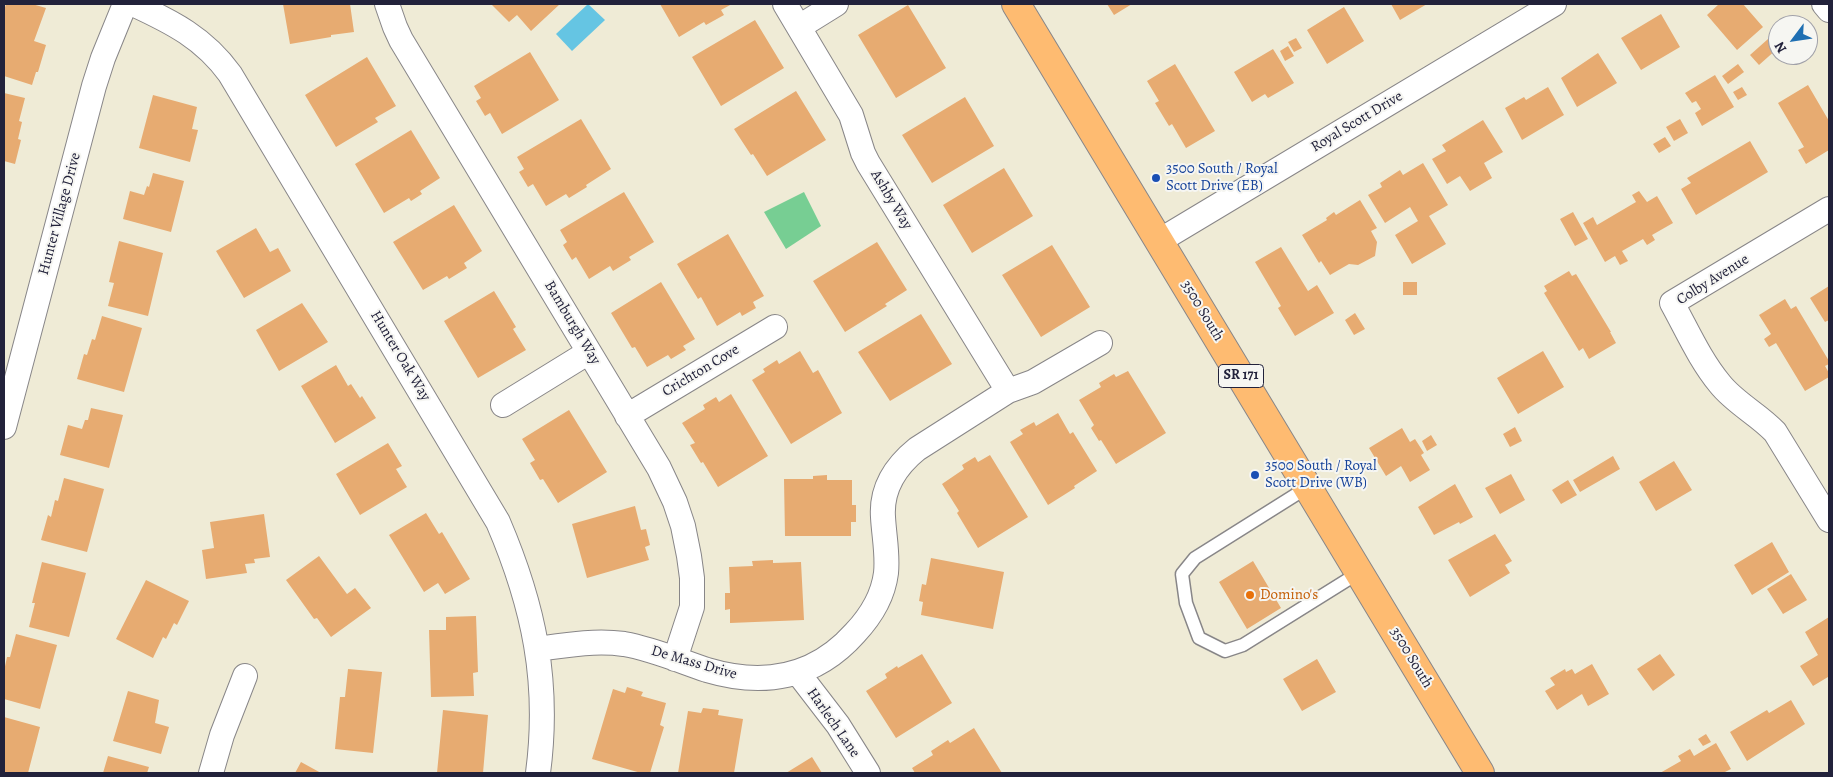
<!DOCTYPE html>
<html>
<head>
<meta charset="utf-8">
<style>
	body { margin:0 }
	#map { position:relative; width:1833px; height:777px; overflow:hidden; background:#efebd6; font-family:Alegreya,serif }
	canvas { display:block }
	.frame { position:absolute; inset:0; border:5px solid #22223b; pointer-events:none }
	.north { position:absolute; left:1768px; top:15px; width:50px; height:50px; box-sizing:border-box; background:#f6f6f2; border:1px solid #a1a1a9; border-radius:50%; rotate:239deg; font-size:14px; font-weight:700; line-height:20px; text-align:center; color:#22223b }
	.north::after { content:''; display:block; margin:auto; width:18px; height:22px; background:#1f6fb2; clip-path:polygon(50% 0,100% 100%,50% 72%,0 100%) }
</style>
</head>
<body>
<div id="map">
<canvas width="1833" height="777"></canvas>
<div class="frame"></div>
<div class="north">N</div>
</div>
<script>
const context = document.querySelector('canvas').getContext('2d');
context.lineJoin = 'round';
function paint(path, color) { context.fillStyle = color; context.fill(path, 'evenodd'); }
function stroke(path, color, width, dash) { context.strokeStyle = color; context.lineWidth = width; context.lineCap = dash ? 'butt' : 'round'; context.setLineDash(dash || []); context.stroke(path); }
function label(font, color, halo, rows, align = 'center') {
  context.font = font + ' Alegreya,serif'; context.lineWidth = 4; context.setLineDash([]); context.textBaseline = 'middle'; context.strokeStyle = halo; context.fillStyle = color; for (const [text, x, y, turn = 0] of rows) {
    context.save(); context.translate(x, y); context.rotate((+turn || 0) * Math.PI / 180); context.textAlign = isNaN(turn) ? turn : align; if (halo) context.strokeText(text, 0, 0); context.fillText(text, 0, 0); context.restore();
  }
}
paint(new Path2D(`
	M804,192L821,226L786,249L764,212Z`), '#77ce93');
paint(new Path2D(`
	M588,4L605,20L572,51L556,34Z`), '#65c5e3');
paint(new Path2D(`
	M6,4H32L46,8L34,41L46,45L38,72H36L32,85L4,76V11Z
	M283,4H350L354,32L331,35V37L290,44Z
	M491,4H560L531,31L517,15L509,22Z
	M660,4H732L721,10L724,15L706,25L704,22L679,37Z
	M1107,4H1132L1114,15Z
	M1391,4H1427L1400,20Z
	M1719,4H1743L1763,27L1737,50L1707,15Z
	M908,5L946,68L896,98L858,35Z
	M1344,7L1364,41L1327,64L1307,30Z
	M1661,14L1680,47L1641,70L1621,38Z
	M755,20L784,68L721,106L692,57Z
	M1296,38L1302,48L1294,52L1288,42Z
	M1768,39L1777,49L1759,65L1750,55Z
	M1288,46L1294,56L1285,61L1280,51Z
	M1273,49L1294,83L1268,98L1265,94L1252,102L1234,72Z
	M530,52L559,100L502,134L490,113L485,116L476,101L481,98L474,86Z
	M1598,53L1617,83L1577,107L1561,78Z
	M367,57L396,106L375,118L378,122L336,147L305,95Z
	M1175,64L1215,131L1186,148L1172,124L1169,126L1155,103L1159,101L1147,81Z
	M1738,64L1744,72L1728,84L1722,76Z
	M1715,75L1734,107L1702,126L1695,113L1701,109L1696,101L1692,103L1685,93Z
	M1808,85L1829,121V150L1806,164L1798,150L1804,147L1778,103Z
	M1548,87L1564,115L1522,140L1505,108L1524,97L1526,100Z
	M1742,87L1747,95L1738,100L1733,92Z
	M796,91L826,140L767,176L753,154L751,155L734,129Z
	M4,93L25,98L19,121L22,122L18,139L21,140L15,164L4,161Z
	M153,95L197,107L192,129L198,130L190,162L139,148Z
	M965,97L994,146L932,183L902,135Z
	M581,119L611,169L586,185L587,187L569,198L566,194L546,206L533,184L528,187L519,172L524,169L517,157Z
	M1680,119L1688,133L1674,141L1666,127Z
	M1483,120L1503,152L1484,163L1492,178L1470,191L1460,176L1447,184L1432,159L1446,151L1442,145Z
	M411,130L440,178L420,191L422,194L411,201L409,198L384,213L355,164Z
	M1665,137L1671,146L1659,153L1653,144Z
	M1750,141L1768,172L1696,215L1681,189L1691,183L1687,178Z
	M1423,163L1448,205L1429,216L1446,244L1412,264L1395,235L1418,221L1410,207L1385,223L1368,195L1382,187L1380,183L1400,170L1403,175Z
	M1004,168L1033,216L972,253L943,205Z
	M153,173L184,181L171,232L123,219L130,191L144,195L147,186L149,187Z
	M1639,191L1647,202L1657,196L1673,223L1652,235L1655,240L1647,245L1643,239L1622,251L1628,261L1620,265L1615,256L1605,262L1583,223L1593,217L1597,225L1636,202L1632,195Z
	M624,192L654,242L629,257L631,260L613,271L610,266L589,279L576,257L572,260L563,245L567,242L560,230Z
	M1360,200L1377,228L1371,231L1377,242L1375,256L1358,265L1349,264L1330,275L1321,261L1319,263L1302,235L1327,220L1326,218L1334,212L1336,215Z
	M454,205L482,251L464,263L467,268L449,279L447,276L423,290L393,242Z
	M1573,212L1588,239L1575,246L1560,219Z
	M256,228L270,252L278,248L291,271L244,298L216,251Z
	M728,234L764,296L753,302L756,308L742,316L740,312L717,326L701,297L698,299L677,264Z
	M119,241L163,253L148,316L108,306L114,283L109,282Z
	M877,242L907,290L885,304L887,306L845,332L813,281Z
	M1052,245L1090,307L1041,337L1002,275Z
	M1281,247L1308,291L1317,285L1334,313L1295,336L1278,308L1281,306L1255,262Z
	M1569,271L1572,276L1576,274L1611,332H1610L1616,343L1589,359L1583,348L1579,351L1544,293L1547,291L1544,286Z
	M661,282L695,339L683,346L686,350L671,359L668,355L647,367L635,347L632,348L611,313Z
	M1403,282H1417V295H1403Z
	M1829,286V320L1825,322L1810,298Z
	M494,291L516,327L513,329L526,350L478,378L444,321Z
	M1785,299L1791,309L1796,306L1829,361V364L1825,366L1829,373V377L1805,391L1776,343L1769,347L1764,339L1771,334L1759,315Z
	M302,303L328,342L279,371L256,330Z
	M1355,313L1365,329L1354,335L1345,320Z
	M921,314L952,364L890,401L858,352Z
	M102,316L142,328L124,392L77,379L84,354L87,355L92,339L95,340Z
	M800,351L813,373L818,370L842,413L791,444L752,380L765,372L763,369L777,360L779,364Z
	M1543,351L1564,387L1518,414L1497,378Z
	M336,365L348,386L351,384L360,398L362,396L376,418L335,443L301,386Z
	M1128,371L1166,433L1116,464L1101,440L1099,441L1091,428L1094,425L1079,400L1101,387L1099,383L1114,374L1116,377Z
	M731,394L768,456L718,487L703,462L701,463L690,445L695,443L682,423L705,409L703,405L716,397L719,402Z
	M91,408L123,415L109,468L60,455L68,425L82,429L85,420H88Z
	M569,410L607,472L558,503L543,479L540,480L530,463L535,460L522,439Z
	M1058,413L1070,434L1073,432L1097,471L1074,486L1075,488L1048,505L1010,442L1023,434L1020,430L1034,422L1036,426Z
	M1515,427L1522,441L1510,447L1503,434Z
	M1402,428L1410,442L1415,439L1424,453L1421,455L1430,470L1410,482L1401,466L1386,476L1369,448Z
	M1431,435L1437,445L1427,451L1422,441Z
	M388,443L402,466L396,469L407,487L360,515L336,474Z
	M990,455L1028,517L978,548L957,513L959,511L942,484L964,469L962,465L975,457L978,462Z
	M1613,456L1620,469L1580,492L1573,480Z
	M1674,461L1692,490L1656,511L1639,482Z
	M1511,474L1525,500L1500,514L1485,488Z
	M827,475V480H852V505H856V522H851V536H785L784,479H813V476Z
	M64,478L104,489L87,552L41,540L48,515L51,517L55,500L58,501Z
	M1568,480L1577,495L1561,504L1552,490Z
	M1455,484L1473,517L1460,524L1459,522L1434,535L1418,507Z
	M635,506L641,530L646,529L650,545L645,547L649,560L587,578L572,524Z
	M426,513L439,534L442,532L470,579L445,594L438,583L424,592L389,535Z
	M264,514L270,557L254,559L255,563L245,564L247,573L206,579L202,550L214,548L210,522Z
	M1495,534L1512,561L1505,565L1510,573L1470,597L1448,560Z
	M1772,542L1789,572L1752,595L1734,565Z
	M319,556L347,594L355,588L371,608L331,637L317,618L314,619L286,580Z
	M931,558L1004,572L993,629L921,615L923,602L919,601L922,584L926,585Z
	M773,560V563L801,562L804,620L730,623V609L725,610V593H730L729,567L753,566L752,561Z
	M1253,561L1281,608L1247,629L1219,582Z
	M42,562L86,573L69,637L29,627L35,603H32Z
	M1791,574L1807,600L1783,614L1767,589Z
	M146,580L189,601L177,625L174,623L166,639L163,637L153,658L116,639Z
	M476,616L478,672L473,673L474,696L431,697L429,630H446V617Z
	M1829,617V679L1828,677L1813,686L1800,666L1818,655L1805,632Z
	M16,634L57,645L40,709L4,699V671L7,657H10Z
	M922,654L952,703L896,738L866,691L887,678L885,674L897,666L898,668Z
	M1660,654L1675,675L1653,691L1637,669Z
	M1317,659L1336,692L1302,711L1283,679Z
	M1592,664L1609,694L1588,706L1582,694L1557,710L1545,691L1555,685L1550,678L1565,669L1566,672L1572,669L1575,674Z
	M348,669L382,672L373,753L335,749L340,697H345Z
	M627,687L643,692L641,696L666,703L660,725L664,727L650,773H641L592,759L613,689L625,693Z
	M128,691L159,700L155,723L169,727L161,754L113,741Z
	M1791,700L1805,724L1747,761L1730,732L1767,710L1769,713Z
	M703,708L719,710L718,715L743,719L734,773H678L688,711L701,713Z
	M443,710L488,715L483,773H437Z
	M4,717L40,727L28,773H4Z
	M974,728L1002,773H915L912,768L933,755L931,751L948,740L950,743Z
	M1706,734L1711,742L1703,746L1698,739Z
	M1716,743L1731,769L1723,773H1660L1681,761L1678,756L1690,749L1694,756Z
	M108,756L149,767L147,773H103Z
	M812,757L822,773H786Z
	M301,762L321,773H295Z`), '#e7ab71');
const service = new Path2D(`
	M1308,487L1195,558L1182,574L1186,603L1199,638L1225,651L1243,645L1360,572`);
const minor = new Path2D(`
	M133,4C172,22 204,38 230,74L498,522C534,606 550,682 538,773
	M387,4L395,27L401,40L659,468L675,502L683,526L689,556L692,578V607L675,659
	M785,4L851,115L863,153L868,163L1008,391
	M1824,4L1829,10
	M799,27L836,4
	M1829,209L1672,303C1687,330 1700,360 1720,384C1735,403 1758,414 1775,432L1829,520
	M1159,241L1554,4
	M503,405L589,352
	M627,416L775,327
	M4,427L94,86L103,58L125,4
	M538,649C566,645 595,640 624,644C653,649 680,661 707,670C764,687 815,678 855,633C871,616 883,597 886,573C888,554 884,536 883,517C881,488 896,466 917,449L1008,391L1033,382L1100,343
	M798,673L838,725L868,773
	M211,773L222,735L245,676`);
const primary = new Path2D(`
	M1016,4L1480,773`);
stroke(service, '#888688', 15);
stroke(minor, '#888688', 26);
stroke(primary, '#888688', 30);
stroke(service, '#fff', 12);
stroke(minor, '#fff', 24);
stroke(primary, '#febb71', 28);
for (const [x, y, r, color] of [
	[1156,178,5,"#1a4fb4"],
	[1255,475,5,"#1a4fb4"],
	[1250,595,5,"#e8710a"]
]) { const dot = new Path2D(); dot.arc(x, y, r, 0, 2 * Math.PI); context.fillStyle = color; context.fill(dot); stroke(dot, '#f6f6f2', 2); }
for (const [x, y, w] of [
	[1241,376,45]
]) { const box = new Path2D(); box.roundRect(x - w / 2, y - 11.5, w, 23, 4); context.fillStyle = '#f6f6f2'; context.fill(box); stroke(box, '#22223b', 1); }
label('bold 14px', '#22223b', null, [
	["SR 171",1241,376]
]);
label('15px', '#22223b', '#f6f6f2', [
	["Royal Scott Drive",1357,122,-31],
	["Ashby Way",891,200,59],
	["Hunter Village Drive",60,214,-75],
	["Colby Avenue",1713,280,-32],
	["3500 South",1202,311,59],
	["Bamburgh Way",572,323,59],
	["Hunter Oak Way",400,356,59],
	["Crichton Cove",701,371,-31],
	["3500 South",1411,658,59],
	["De Mass Drive",694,663,16],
	["Harlech Lane",833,723,55]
]);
label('15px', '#164399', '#f6f6f2', [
	["3500 South / Royal",1166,169],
	["Scott Drive (EB)",1166,186],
	["3500 South / Royal",1265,466],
	["Scott Drive (WB)",1265,483]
], 'left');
label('15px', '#c56008', '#f6f6f2', [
	["Domino's",1260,595]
], 'left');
</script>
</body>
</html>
